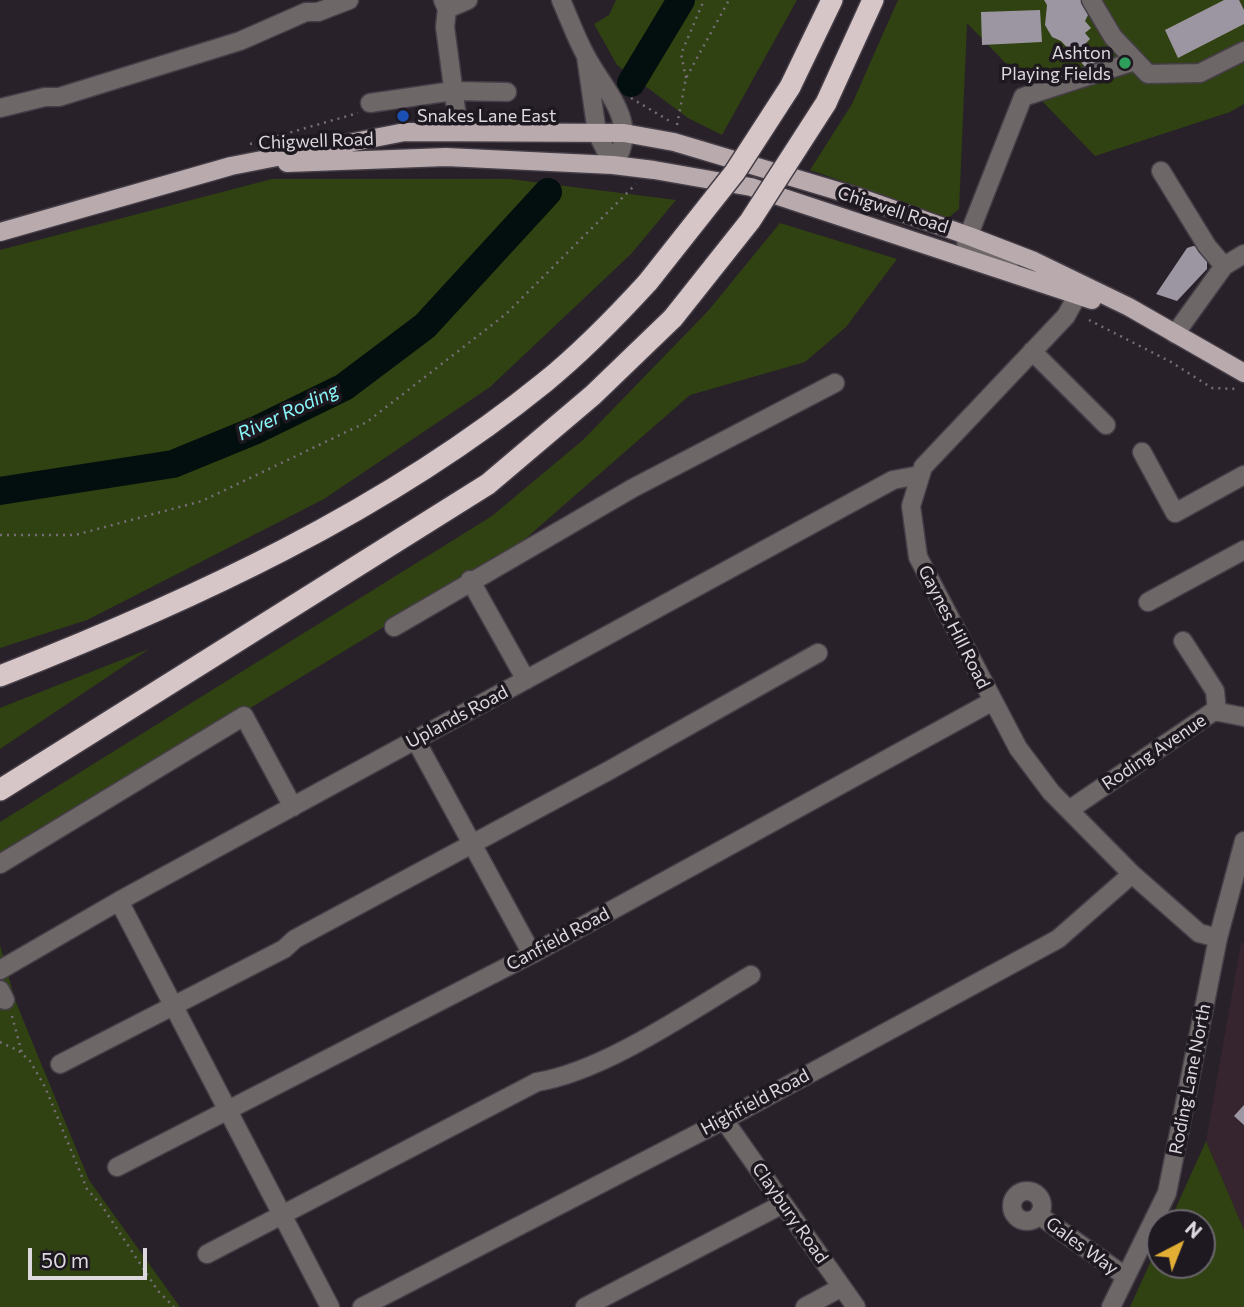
<!DOCTYPE html>
<html>
<head>
<meta charset="utf-8">
<style>
	body { margin:0 }
	#map { position:relative; width:1244px; height:1307px; overflow:hidden; background:#28212a; font-family:Commissioner,sans-serif }
	canvas { display:block }
	.north { position:absolute; left:1146px; top:1209px; width:70px; height:70px; box-sizing:border-box; background:#1e1820; border:2px solid #6a656c; border-radius:50%; rotate:42deg; font-size:19px; font-weight:700; line-height:28px; text-align:center; color:#dcd8de }
	.north::after { content:''; display:block; margin:auto; width:24px; height:32px; background:#e2af34; clip-path:polygon(50% 0,100% 100%,50% 72%,0 100%) }
	.scale { position:absolute; left:28px; top:1248px; width:119px; height:32px; box-sizing:border-box; border:4px solid #dcd8de; border-top:0; padding-left:9px; font-size:21px; line-height:24px; white-space:nowrap; color:#dcd8de; -webkit-text-stroke:5px #1e1820; paint-order:stroke }
</style>
</head>
<body>
<div id="map">
<canvas width="1244" height="1307"></canvas>
<div class="north">N</div>
<div class="scale">50 m</div>
</div>
<script>
const context = document.querySelector('canvas').getContext('2d');
context.lineJoin = 'round';
function paint(path, color) { context.fillStyle = color; context.fill(path, 'evenodd'); }
function stroke(path, color, width, dash) { context.strokeStyle = color; context.lineWidth = width; context.lineCap = dash ? 'butt' : 'round'; context.setLineDash(dash || []); context.stroke(path); }
function label(font, color, halo, rows, align = 'center') {
  context.font = font + ' Commissioner,sans-serif'; context.lineWidth = 7; context.setLineDash([]); context.textBaseline = 'middle'; context.strokeStyle = halo; context.fillStyle = color; for (const [text, x, y, turn = 0] of rows) {
    context.save(); context.translate(x, y); context.rotate((+turn || 0) * Math.PI / 180); context.textAlign = isNaN(turn) ? turn : align; if (halo) context.strokeText(text, 0, 0); context.fillText(text, 0, 0); context.restore();
  }
}
paint(new Path2D(`
	M1244,942V1230L1206,1141L1241,943Z`), '#36252f');
paint(new Path2D(`
	M616,0H797L722,135L688,118L617,65L594,24L609,15Z
	M898,0H1244V104L1230,112L1095,156L967,23L959,209L948,218L810,170L852,104Z
	M272,179H510L676,200L631,254L490,387L324,499L87,620L0,648V250Z
	M780,223L897,259L846,327L805,362L690,395L517,546L0,860V822L492,516L583,440L708,311Z
	M149,649L0,749V708Z
	M0,945L15,1000L89,1180L180,1307H0Z
	M1206,1141L1244,1230V1307H1130L1160,1241V1265H1202V1223H1169Z`), '#304211');
stroke(new Path2D(`
	M631,83L681,0
	M0,491L173,464L256,430L344,387L425,326L548,192`), '#030f0f', 28);
paint(new Path2D(`
	M1044,0H1082L1093,5L1085,21L1091,28L1085,33L1090,39L1085,44L1102,63L1091,73L1061,41L1052,37L1045,25L1047,5Z
	M1224,0H1239L1244,10V24L1178,58L1165,30Z
	M1040,10L1042,42L982,45L981,12Z
	M1193,246L1199,247L1207,255V269L1177,301L1156,294L1187,248Z
	M1244,1105V1125L1234,1116Z`), '#9c96a3');
const minor = new Path2D(`
	M443,0L447,9L445,27L459,132
	M561,0C569,18 576,38 586,56C605,92 642,124 613,165L597,133L586,56
	M1091,0L1113,37L1148,74L1200,73L1244,51
	M447,9L468,0
	M370,103L453,91L507,92
	M0,108L45,97H59L240,41L306,12H318L349,0
	M1161,171L1207,246L1224,266
	M1012,273L1000,256L966,242L1023,97L1135,61
	M1083,285L1066,316L923,467L911,506L918,557L1018,748L1051,792L1132,874L1199,933L1218,938
	M1175,334L1224,266L1244,254
	M1032,351L1106,425
	M1142,452L1175,513L1244,475
	M470,580L526,680
	M1148,602L1244,550
	M394,627L633,488L835,383
	M1183,641L1215,691L1217,712
	M415,739L532,954
	M1069,810L1214,711L1244,717
	M0,864L244,716L293,807
	M119,901L330,1307
	M0,970L119,901L893,480L920,475
	M0,990L5,1000
	M60,1064L284,949L295,939L608,771L818,653
	M724,1120L856,1307
	M117,1167L532,954L993,701
	M1012 1206a15 15 0 1 1 30 0a15 15 0 1 1-30 0Z
	M1040,1216L1125,1276
	M207,1254L537,1082C605,1071 690,1011 751,975
	M362,1307L724,1120L1058,939L1132,874
	M585,1307L783,1204
	M805,1307L842,1287
	M1111,1307L1167,1193L1218,938L1244,841`);
const major = new Path2D(`
	M287,163L446,157L613,165L654,170L751,187L1092,300
	M0,232L231,166L405,132L624,133L674,142L858,197L969,236L1034,261L1129,307L1244,373`);
const highway = new Path2D(`
	M790,87L832,0
	M826,103L873,0
	M0,676C191,601 385,512 545,382C582,352 616,317 648,282
	M0,790L488,484L593,395L673,318`);
stroke(minor, '#453e47', 21);
stroke(major, '#453e47', 21);
stroke(highway, '#453e47', 24);
stroke(new Path2D(`
	M686,78L681,54L704,0
	M631,98L673,123
	M677,125L686,78L729,0
	M250,144L358,113
	M1089,320L1171,362L1212,388L1236,389
	M0,535H75L202,501L367,422L506,314L636,184
	M12,1016L22,1053
	M0,1042L19,1051L30,1061L45,1087L87,1189L102,1206L158,1291L174,1307`), '#746e76', 2.5, [2, 5]);
stroke(minor, '#6e6768', 18);
stroke(major, '#b9abad', 18);
stroke(highway, '#d7c6c8', 21);
const highwayBridge = new Path2D(`
	M648,282L735,172L790,87
	M673,318L750,221L826,103`);
stroke(highwayBridge, '#453e47', 24, []);
stroke(highwayBridge, '#d7c6c8', 21);
for (const [x, y, r, color] of [
	[1125,63,7,"#2e9e5b"],
	[403,116,7,"#1a4fb4"]
]) { const dot = new Path2D(); dot.arc(x, y, r, 0, 2 * Math.PI); context.fillStyle = color; context.fill(dot); stroke(dot, '#1e1820', 2.5); }
label('18px', '#dcd8de', '#1e1820', [
	["Ashton",1111,53],
	["Playing Fields",1111,74],
	["Snakes Lane East",417,116,"left"]
], 'right');
label('18px', '#dcd8de', '#1e1820', [
	["Chigwell Road",316,141,-2],
	["Chigwell Road",893,210,18],
	["Gaynes Hill Road",954,627,63],
	["Uplands Road",457,717,-28],
	["Roding Avenue",1154,752,-34],
	["Canfield Road",558,939,-28],
	["Roding Lane North",1190,1079,-79],
	["Highfield Road",755,1102,-28],
	["Claybury Road",790,1213,55],
	["Gales Way",1082,1246,36]
]);
label('italic 19px', '#89f8fa', '#1e1820', [
	["River Roding",288,412,-25]
]);
</script>
</body>
</html>
